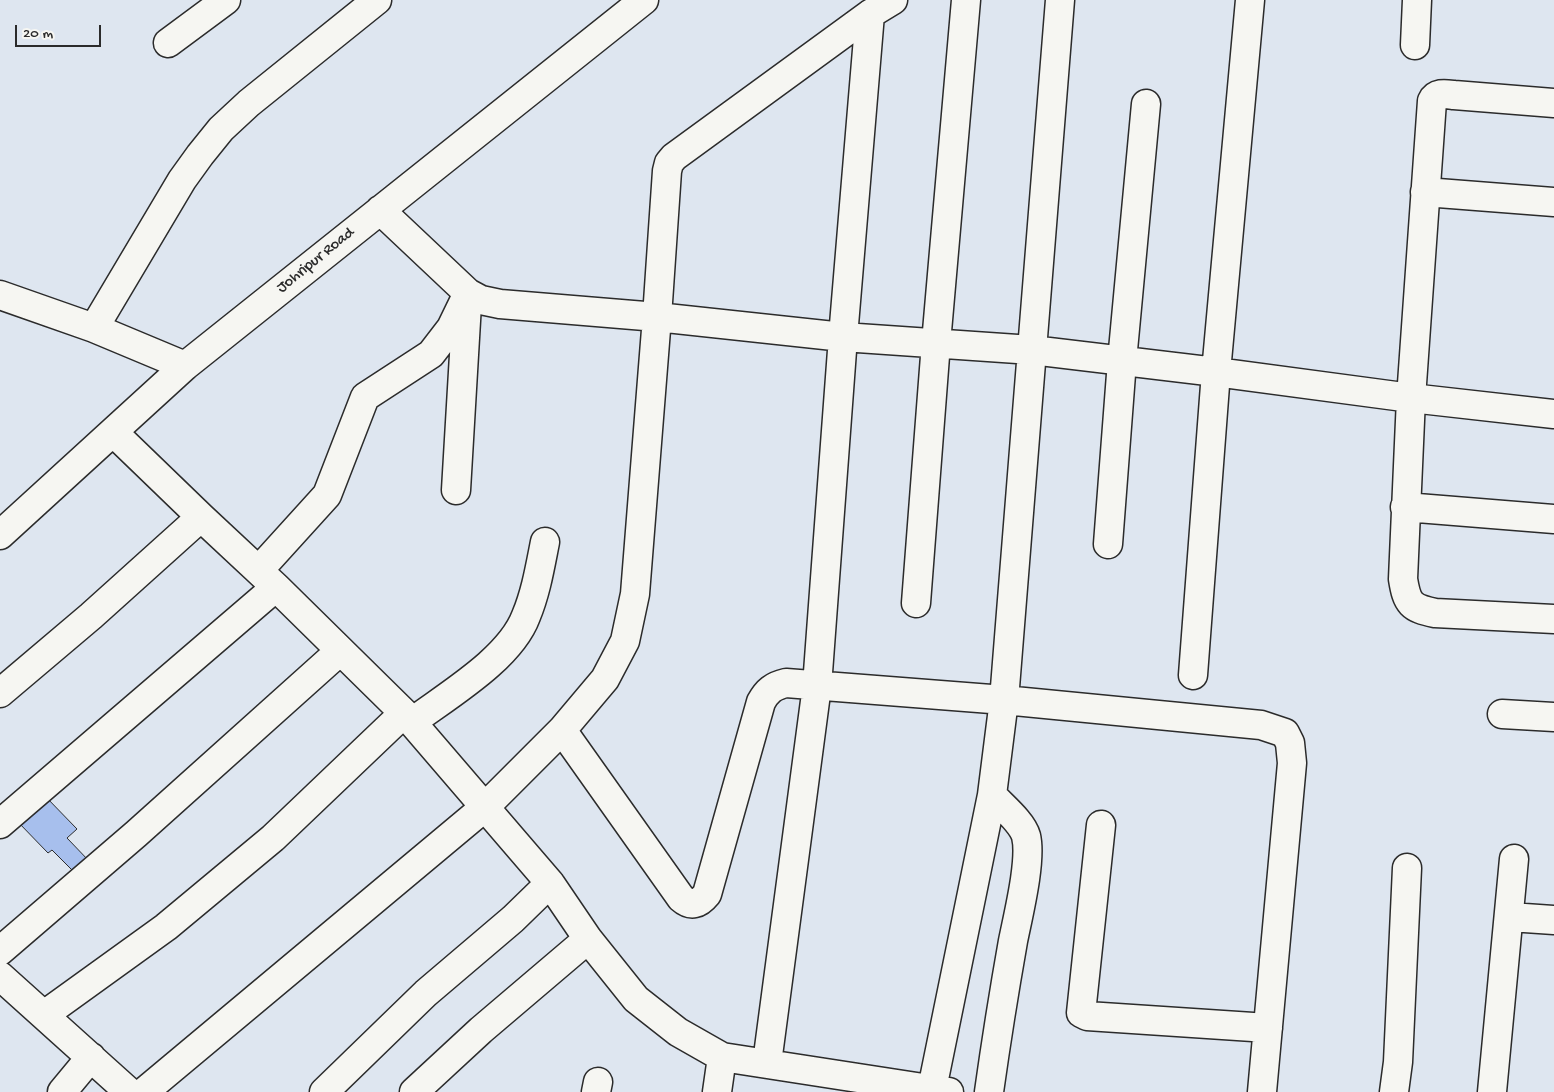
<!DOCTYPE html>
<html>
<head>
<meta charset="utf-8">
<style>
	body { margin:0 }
	#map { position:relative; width:1554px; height:1092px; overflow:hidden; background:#dee6f0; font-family:"Gochi Hand",sans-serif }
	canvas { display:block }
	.scale { position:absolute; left:15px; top:25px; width:86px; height:22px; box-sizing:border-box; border:2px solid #2b2b2b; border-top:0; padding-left:6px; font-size:15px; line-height:18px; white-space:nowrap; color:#2b2b2b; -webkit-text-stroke:4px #f6f6f2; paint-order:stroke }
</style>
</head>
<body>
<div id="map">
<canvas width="1554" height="1092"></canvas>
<div class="scale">20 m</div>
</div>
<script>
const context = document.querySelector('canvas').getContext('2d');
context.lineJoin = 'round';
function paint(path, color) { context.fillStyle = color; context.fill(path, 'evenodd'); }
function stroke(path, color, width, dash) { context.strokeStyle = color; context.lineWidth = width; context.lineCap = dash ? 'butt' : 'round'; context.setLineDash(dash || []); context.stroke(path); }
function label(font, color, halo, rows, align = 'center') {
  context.font = font + ' "Gochi Hand",sans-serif'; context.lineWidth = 4.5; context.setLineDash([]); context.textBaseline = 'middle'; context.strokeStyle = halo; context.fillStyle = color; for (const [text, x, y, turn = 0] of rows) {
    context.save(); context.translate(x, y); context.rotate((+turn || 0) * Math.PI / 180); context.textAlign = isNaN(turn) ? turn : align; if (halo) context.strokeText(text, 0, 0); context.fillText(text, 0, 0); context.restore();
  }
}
const building = new Path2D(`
	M44,795L77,829L67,838L90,862L77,875L52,850L48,853L17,821Z`);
paint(building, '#a7bfed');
stroke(building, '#2b2b2b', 1);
const minor = new Path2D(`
	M168,43L226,0
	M1415,45L1417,0
	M1554,103L1454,95C1446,94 1436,92 1432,101L1411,398L1403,579C1407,604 1411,608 1435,613L1554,619
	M1425,192L1554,202
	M380,210L468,293L481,300L500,304L657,317L843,337L1032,350L1216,372L1411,398L1554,414
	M0,295L94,328L185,366
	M94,328L182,180L200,155L221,129L249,103L377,0
	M113,432L201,517L276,587L404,713L550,883L588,939L636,999L678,1032L722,1057L949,1092
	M456,490L467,304
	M1405,507L1554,519
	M0,535L185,366L644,0
	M1108,544L1122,361L1146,104
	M259,570L327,495L365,397L431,354L451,328L468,293
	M916,603L936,343L966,0
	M1193,675L1216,372L1250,0
	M0,693L91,616L201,517
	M1502,714L1554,717
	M412,722C448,695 510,659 526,616C536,592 540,567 545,542
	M562,730L681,898C691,907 699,904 707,894L761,702C767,691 773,686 786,683L1004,700L1261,725L1285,733L1290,743L1292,763L1262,1092
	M0,824L276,587
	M1101,825L1081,1013L1087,1016L1268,1028
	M1510,917L1554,920
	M0,951L136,834L340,651
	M0,976L129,1092
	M44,1015L166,927L273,838L404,713
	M767,1063L817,686L843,337L870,14
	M932,1089L992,795L1004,700L1060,0
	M62,1092L91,1057
	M144,1092L485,807L562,730L605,679L625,641L635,594L657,317L667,171L669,163L674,157L870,14L893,0
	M324,1092L426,993L513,919L550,883
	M414,1092L481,1030L588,939
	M596,1092L598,1082
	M717,1092L722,1057
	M989,1092C996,1042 1004,992 1013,941C1018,916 1032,860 1026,836C1022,822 1002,806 992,795
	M1394,1092L1398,1062L1407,868
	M1492,1092L1514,859`);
stroke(minor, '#2b2b2b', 31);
stroke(minor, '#f6f6f2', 28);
label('16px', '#2b2b2b', '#f6f6f2', [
	["Johripur Road",316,261,-39]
]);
</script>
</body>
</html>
